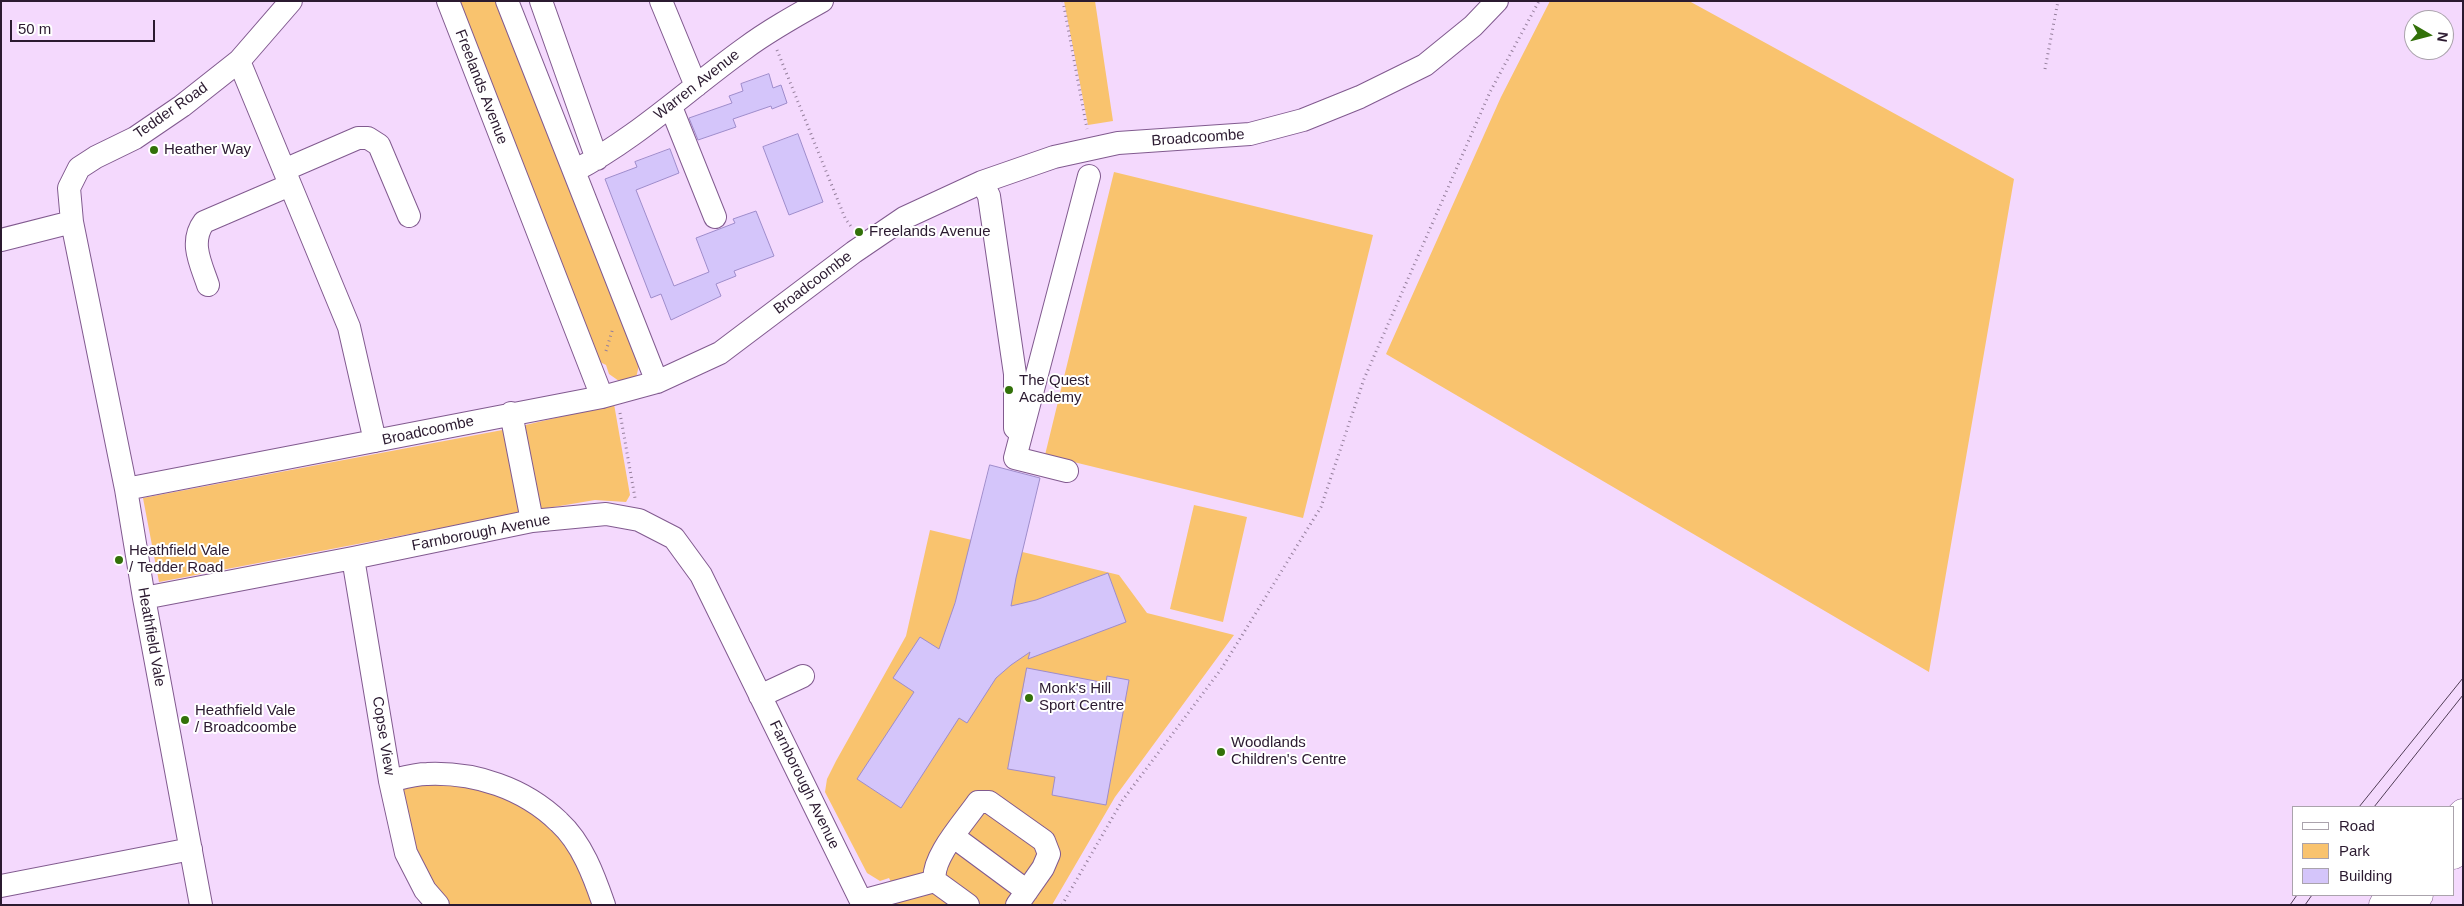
<!DOCTYPE html>
<html>
<head>
<meta charset="utf-8">
<style>
	body { margin:0 }
	#map { position:relative; width:2464px; height:906px; overflow:hidden; background:#f4d9fd; font-family:Helvetica,sans-serif }
	canvas { display:block }
	.frame { position:absolute; inset:0; border:2px solid #2b1a30; pointer-events:none }
	.legend { position:absolute; left:2292px; top:806px; width:162px; height:90px; box-sizing:border-box; background:#fff; border:1px solid #aaa3ac; margin:0; padding:6px 9px; list-style:none; font-size:15px; color:#2b1a30 }
	.legend li { display:flex; align-items:center; gap:10px; height:25px }
	.legend b { width:25px; border:1px solid #aaa3ac }
	.north { position:absolute; left:2404px; top:10px; width:50px; height:50px; box-sizing:border-box; background:#fff; border:1px solid #aaa3ac; border-radius:50%; rotate:98deg; font-size:14px; font-weight:700; line-height:20px; text-align:center; color:#2b1a30 }
	.north::after { content:''; display:block; margin:auto; width:18px; height:22px; background:#327109; clip-path:polygon(50% 0,100% 100%,50% 72%,0 100%) }
	.scale { position:absolute; left:10px; top:20px; width:145px; height:22px; box-sizing:border-box; border:2px solid #2b1a30; border-top:0; padding-left:6px; font-size:15px; line-height:18px; white-space:nowrap; color:#2b1a30; -webkit-text-stroke:4px #fff; paint-order:stroke }
</style>
</head>
<body>
<div id="map">
<canvas width="2464" height="906"></canvas>
<div class="frame"></div>
<ul class="legend">
<li><b style="height:6px;background:#fff"></b>Road</li>
<li><b style="height:14px;background:#f9c36e"></b>Park</li>
<li><b style="height:14px;background:#d4c5fa"></b>Building</li>
</ul>
<div class="north">N</div>
<div class="scale">50 m</div>
</div>
<script>
const context = document.querySelector('canvas').getContext('2d');
context.lineJoin = 'round';
function paint(path, color) { context.fillStyle = color; context.fill(path, 'evenodd'); }
function stroke(path, color, width, dash) { context.strokeStyle = color; context.lineWidth = width; context.lineCap = dash ? 'butt' : 'round'; context.setLineDash(dash || []); context.stroke(path); }
function label(font, color, halo, rows, align = 'center') {
  context.font = font + ' Helvetica,sans-serif'; context.lineWidth = 4; context.setLineDash([]); context.textBaseline = 'middle'; context.strokeStyle = halo; context.fillStyle = color; for (const [text, x, y, turn = 0] of rows) {
    context.save(); context.translate(x, y); context.rotate((+turn || 0) * Math.PI / 180); context.textAlign = isNaN(turn) ? turn : align; if (halo) context.strokeText(text, 0, 0); context.fillText(text, 0, 0); context.restore();
  }
}
paint(new Path2D(`
	M460,1H499L640,361L636,378L619,381L609,374L606,365L598,361Z
	M1064,1H1095L1113,121L1088,125Z
	M1550,1H1689L2014,179L1929,672L1386,354L1501,97Z
	M1114,172L1373,235L1303,518L1045,455Z
	M614,404L630,495L626,502L595,500L530,511L159,582L143,498L513,428Z
	M1194,505L1247,517L1223,622L1170,609Z
	M930,530L1119,575L1147,613L1234,635L1115,797L1052,905H888L898,896L889,878L880,881L867,873L825,792L827,779L836,761L906,636Z
	M460,775L560,822L604,905H438L390,781Z`), '#f9c36e');
const building = new Path2D(`
	M769,74L773,88L781,85L787,103L772,109L771,106L733,119L736,127L698,140L689,118L732,103L729,96L743,91L741,84Z
	M798,134L823,202L789,215L763,147Z
	M670,149L679,173L636,190L674,286L709,272L696,238L735,223L733,219L756,211L774,256L734,271L736,276L716,284L721,296L671,320L661,294L651,298L605,179L637,167L635,162Z
	M990,465L1040,478L1016,578L1011,606L1036,600L1108,573L1126,622L1028,659L1030,652L1011,665L996,678L967,723L959,718L901,808L857,779L914,692L893,678L920,637L939,649L955,603Z
	M1027,668L1106,683L1107,676L1129,680L1106,805L1052,795L1055,777L1008,769Z`);
paint(building, '#d4c5fa');
stroke(building, '#9e8ccb', 1);
const minor = new Path2D(`
	M448,1L602,397
	M507,1L657,382
	M541,1L597,159
	M661,1L696,86
	M239,61L349,327L375,441
	M671,107L715,217
	M284,170L358,138H368L379,145L409,216
	M574,171C637,138 687,90 744,49C768,31 795,16 822,1
	M982,182L989,196L1015,374V428
	M1,240L72,222
	M208,285C201,264 189,242 204,222L290,185
	M511,413L532,521
	M1067,471L1015,458L1089,176
	M126,489L602,397L657,382L720,353L854,252L904,218L982,182L1054,157L1118,143L1250,134L1303,120L1360,97L1425,65L1473,26L1497,1
	M353,558L390,781L406,853L425,890L438,905
	M144,598L353,558L532,521L606,514L639,520L674,538L701,575L863,905
	M760,696L803,676
	M390,781C402,778 415,774 427,774C475,772 524,788 559,822C582,843 594,876 604,905
	M954,837L1027,891
	M1,886L191,849
	M861,901L935,881
	M201,905L144,598L126,489L72,222L69,188L79,168L96,157L135,138L182,106L239,61L291,1
	M968,905L935,881C930,859 965,821 978,802H989L1044,841L1049,854L1043,868L1017,905`);
const major = new Path2D(`
	M2453,823L2463,813
	M2453,855L2463,844
	M2383,905L2390,895
	M2411,905L2419,895`);
stroke(minor, '#815a8f', 24);
stroke(major, '#815a8f', 29);
stroke(new Path2D(`
	M1063,1L1087,129
	M777,50L845,218L852,228
	M2045,69L2058,1
	M606,351L613,328
	M620,413L635,498
	M1062,905L1122,801L1222,668L1321,507L1364,379L1490,92L1539,1`), '#957f9c', 3, [1, 4]);
stroke(minor, '#fff', 22);
stroke(major, '#fff', 28);
stroke(new Path2D(`
	M2359,807L2463,678
	M2374,807L2463,695
	M2290,905L2297,895
	M2305,905L2312,895`), '#503d56', 1);
for (const [x, y, r, color] of [
	[154,150,5,"#327109"],
	[859,232,5,"#327109"],
	[1009,390,5,"#327109"],
	[119,560,5,"#327109"],
	[1029,698,5,"#327109"],
	[185,720,5,"#327109"],
	[1221,752,5,"#327109"]
]) { const dot = new Path2D(); dot.arc(x, y, r, 0, 2 * Math.PI); context.fillStyle = color; context.fill(dot); stroke(dot, '#fff', 2); }
label('15px', '#2b1a30', '#fff', [
	["Warren Avenue",697,85,-38],
	["Freelands Avenue",481,87,69],
	["Tedder Road",171,111,-35],
	["Broadcoombe",1198,138,-4],
	["Broadcoombe",813,283,-37],
	["Broadcoombe",428,431,-12],
	["Farnborough Avenue",481,533,-11],
	["Heathfield Vale",151,637,80],
	["Copse View",383,736,81],
	["Farnborough Avenue",804,785,64]
]);
label('15px', '#2b1a30', '#fff', [
	["Heather Way",164,150],
	["Freelands Avenue",869,232],
	["The Quest",1019,381],
	["Academy",1019,398],
	["Heathfield Vale",129,551],
	["/ Tedder Road",129,568],
	["Monk's Hill",1039,689],
	["Sport Centre",1039,706],
	["Heathfield Vale",195,711],
	["/ Broadcoombe",195,728],
	["Woodlands",1231,743],
	["Children's Centre",1231,760]
], 'left');
</script>
</body>
</html>
